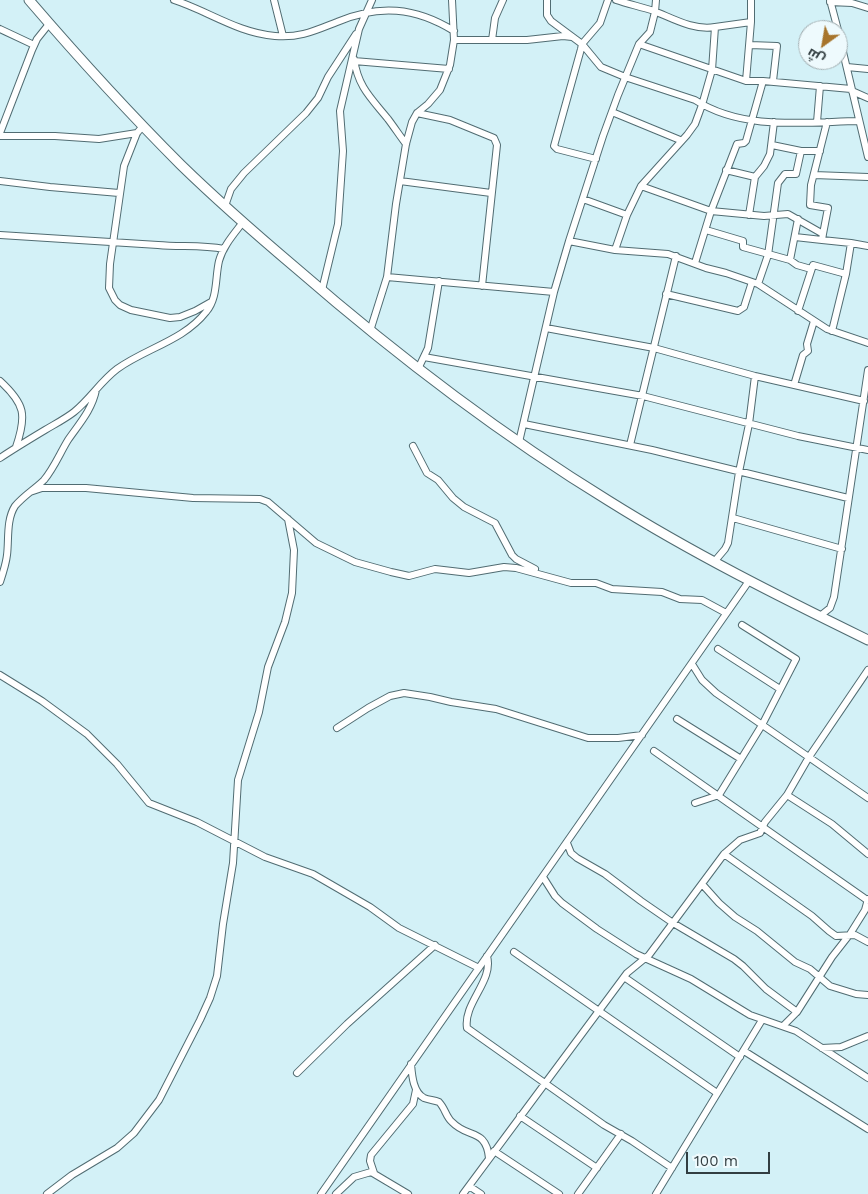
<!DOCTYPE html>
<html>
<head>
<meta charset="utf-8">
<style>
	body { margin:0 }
	#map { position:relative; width:868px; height:1194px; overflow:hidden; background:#d3f1f7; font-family:"Work Sans",Cairo,sans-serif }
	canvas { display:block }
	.north { position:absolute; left:798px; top:20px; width:50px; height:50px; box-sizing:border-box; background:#eefafd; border:1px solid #a3afb2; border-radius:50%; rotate:212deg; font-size:14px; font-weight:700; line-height:20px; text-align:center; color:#323e41 }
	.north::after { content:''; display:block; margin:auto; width:18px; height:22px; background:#a7752c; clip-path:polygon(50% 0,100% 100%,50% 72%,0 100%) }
	.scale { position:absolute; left:686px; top:1152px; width:84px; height:22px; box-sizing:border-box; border:2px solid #323e41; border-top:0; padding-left:6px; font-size:15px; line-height:18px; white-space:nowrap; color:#323e41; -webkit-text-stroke:4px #eefafd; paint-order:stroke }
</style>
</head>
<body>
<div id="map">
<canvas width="868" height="1194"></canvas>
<div class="north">ش</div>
<div class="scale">100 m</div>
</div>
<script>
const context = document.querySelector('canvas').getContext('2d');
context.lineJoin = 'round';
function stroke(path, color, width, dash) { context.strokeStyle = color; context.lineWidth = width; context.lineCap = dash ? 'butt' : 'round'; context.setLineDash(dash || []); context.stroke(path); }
const street = new Path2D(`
	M174,0C208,11 238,33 275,36C300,38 314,31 337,22C379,4 415,7 454,31
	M274,0L283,36
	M547,0V15L551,21L582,44L601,67L625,77L695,100C743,131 805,122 859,121
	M616,0C628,4 642,7 654,11C672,18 694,31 715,27
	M830,0L838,30
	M830,2L852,3L868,8
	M0,29L34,45
	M838,31L868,157
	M454,40H527L563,36L572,37
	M492,40L495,18L503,0
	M639,44L746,81H763
	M750,45L777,46L773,81
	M354,59C358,87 371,98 388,119C394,127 400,136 406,144
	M354,61L449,69
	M847,67L868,69
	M746,81L751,22
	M852,91L868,98
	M612,112L680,140
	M417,113L450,120L494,138L497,145L482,286
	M817,122L820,86
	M143,126L137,133L124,166L110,264L109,288L115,300L120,305L131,310L170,318L180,317L195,311L211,302
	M0,133L32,50L37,39L49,24
	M0,136H55L99,139L137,133
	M772,145L801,151H820
	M596,159L557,149L554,146L581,49L582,44L600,23L608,0
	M726,170L755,177
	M814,175L868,177
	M0,181L50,187L119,193
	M400,181L491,193
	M641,186L711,211L764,216L788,214L823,234L822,240L851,243L868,246
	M583,199L627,215
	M225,206L231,189L244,173L306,113L318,98L328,77L356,34
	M749,215L755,177L764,166L770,154L774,122
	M706,230L743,241V247L790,260L798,219
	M823,234L828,208L810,205L811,185L827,122
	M0,235C53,238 105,242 158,245C180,247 202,245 224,249
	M795,237L822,240
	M569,241L615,250L668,254L706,268L726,273L758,284L827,329L868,343
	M615,250L627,215L641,186L687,135L695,124L702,105L712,70L715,27L751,22V0
	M790,260L797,265L811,269
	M695,263L711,211L737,144L744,143L746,141L763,81L851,89
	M387,277L554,292
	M758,284L768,255L778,183L785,174H796L801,151
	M322,290L338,224L343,151L340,111L359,29L372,0
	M666,294L738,311L744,307L752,282
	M798,311L813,265L846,274
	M546,328L654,348L755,376L864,401
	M370,331L387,277L396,204L406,144L412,122L417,113L428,104L440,90L450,65L454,40L452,0
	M832,331L846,274L851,243
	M424,357L643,396L798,436L868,450
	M418,369L428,348L439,281
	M0,381C25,404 27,415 16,447
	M794,385L803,355L808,351L807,344L814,321
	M524,424L652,450L848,498
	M519,442L554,292L569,241L603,136L618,95L639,44L650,32L655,12L656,0
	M630,445L676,256
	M413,446L427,473L438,480L453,498L464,507L495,523L512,555L516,559L535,569
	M0,458C15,448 30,439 45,430C55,424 65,419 74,412C90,399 101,381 117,369C146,348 183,341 206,312C218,298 215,278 219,261C223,246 234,234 243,222
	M30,492L42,488H86L193,498L260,499L268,502L316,543L355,562L391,572L409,576L435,569L469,573L504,567L516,568L571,583H596L612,589L662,592L680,599L702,600L726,613
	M733,518L842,549
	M714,562L725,549L728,543L739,472L749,424L755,376
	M0,582C3,573 6,564 7,555C9,540 6,520 15,506C23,496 35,489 44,480C54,468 60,453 68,440C79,424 92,410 96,390
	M820,616L830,608L834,597L868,370
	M718,649L780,689
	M692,664L702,680L716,693L868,798
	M0,675L42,701L87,734L117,764L149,803L197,822L265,857L313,874L370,907L399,928L479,968
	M677,719L741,759
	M337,728L368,708L390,696L404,693L430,697L451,702L496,709L588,738H618L642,735
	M654,751L867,900
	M787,795L832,824L868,854
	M695,803L719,795L762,725L796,659L742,625
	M567,843L571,853L577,858L605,874L641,901L673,923L734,959L743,966L766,989L797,1012
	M724,854L812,916L829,931L836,936L855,935L868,942
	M543,877L555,896L562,903L597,929L636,954L691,979L750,1015L796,1031L868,1078
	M702,884L719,903L735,917L757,931L795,962L810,969L830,986L856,994L868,995
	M514,952L717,1093
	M487,956C494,981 463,1003 467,1028L604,1125L632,1141L672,1168
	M624,977L740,1057
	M783,1026L797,1012L832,957L850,934L865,910L868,899
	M822,1048L841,1047L868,1036
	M744,1051L868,1129
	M411,1064C412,1075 413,1092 424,1098C429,1100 434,1100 439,1102C445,1108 446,1117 452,1122C468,1139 486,1128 489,1158
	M297,1073L347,1024L435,945
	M520,1116L597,1168
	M494,1151L559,1194
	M374,1173L370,1161L371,1155L413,1104L416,1090
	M469,1186L481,1194
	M47,1194L72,1175L117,1148L134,1133L159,1100L200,1020L210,998L217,976L223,924L233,863L238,780L259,712L268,667L285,622L292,593L294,550L288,519
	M321,1194L749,581
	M336,1194L354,1177L371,1172L408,1194
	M463,1194L627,973L649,955L724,854L740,840L760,833L765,822L787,795L809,757L868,670
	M578,1194L621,1134
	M656,1194L762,1020`);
const secondary = new Path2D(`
	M29,0C78,57 128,112 181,165C218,201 257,235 296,268C395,354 498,433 609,501C692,553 780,597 868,640`);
stroke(street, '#516c72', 8);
stroke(secondary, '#516c72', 11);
stroke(street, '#fff', 6);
stroke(secondary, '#fff', 9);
</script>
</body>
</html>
